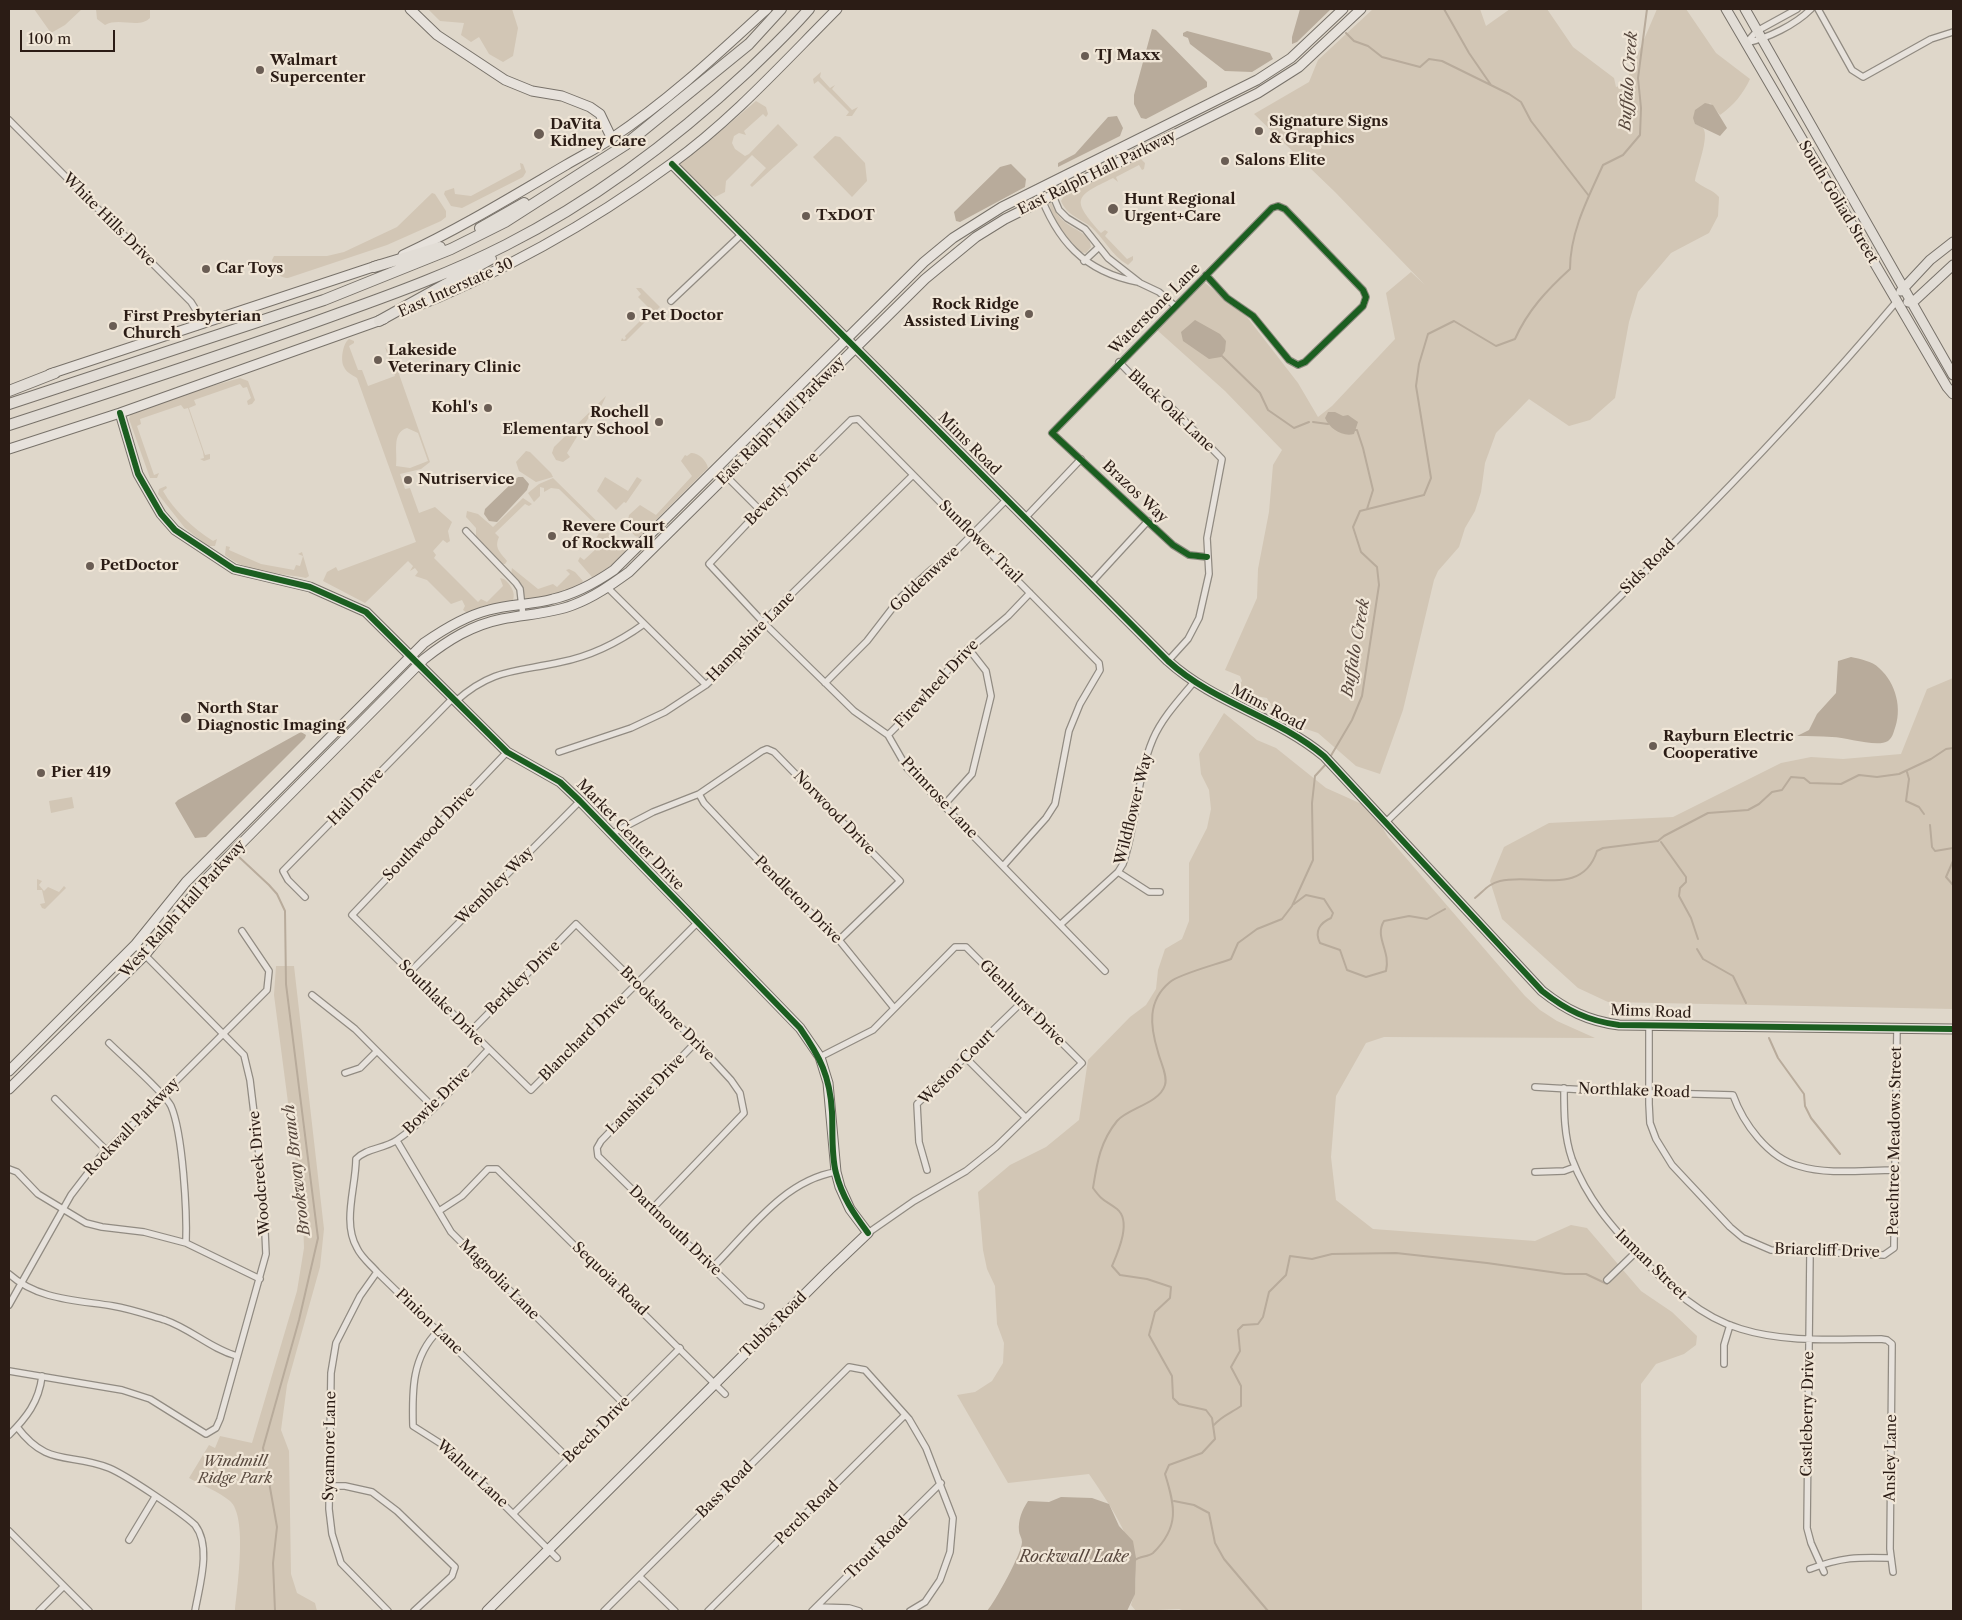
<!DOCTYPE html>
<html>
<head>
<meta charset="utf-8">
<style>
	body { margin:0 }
	#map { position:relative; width:1962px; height:1620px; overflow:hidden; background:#dfd7ca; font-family:"Libre Caslon Text",serif }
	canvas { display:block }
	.frame { position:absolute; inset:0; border:10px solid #2b1c15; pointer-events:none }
	.scale { position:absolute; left:20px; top:30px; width:95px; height:22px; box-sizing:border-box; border:2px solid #2b1c15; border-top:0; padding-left:6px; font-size:15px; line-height:18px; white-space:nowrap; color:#2b1c15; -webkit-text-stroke:4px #f0e6d7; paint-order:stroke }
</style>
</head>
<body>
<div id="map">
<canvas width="1962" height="1620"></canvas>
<div class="frame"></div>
<div class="scale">100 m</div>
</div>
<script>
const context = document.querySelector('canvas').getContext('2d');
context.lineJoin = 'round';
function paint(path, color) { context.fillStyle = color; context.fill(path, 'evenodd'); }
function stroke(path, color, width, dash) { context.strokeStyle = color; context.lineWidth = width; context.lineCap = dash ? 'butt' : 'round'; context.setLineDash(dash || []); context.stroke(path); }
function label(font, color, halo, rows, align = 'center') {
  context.font = font + ' "Libre Caslon Text",serif'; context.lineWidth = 4.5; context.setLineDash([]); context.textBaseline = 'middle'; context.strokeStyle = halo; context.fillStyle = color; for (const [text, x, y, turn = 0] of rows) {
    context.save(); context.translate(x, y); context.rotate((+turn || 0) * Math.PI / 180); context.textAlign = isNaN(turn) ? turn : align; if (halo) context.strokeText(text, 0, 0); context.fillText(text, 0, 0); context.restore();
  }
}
paint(new Path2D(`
	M34,9H82L65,25L51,33Z
	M96,9H150V18C139,29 119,17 105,25L97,19Z
	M428,9H512L518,28L513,56L503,62L489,54L479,37L471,42L461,35L464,23L440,21Z
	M1373,9H1480L1486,26L1510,9H1547L1573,47L1614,78L1616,87L1625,84L1657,9H1686L1716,53L1750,79C1743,94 1734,105 1720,115L1710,103L1695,124C1698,125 1701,126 1703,128C1710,136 1696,171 1695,181C1703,188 1712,189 1719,197L1718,216L1709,233L1671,253L1638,292L1629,322L1615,398L1590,420L1569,426L1529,399L1496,433L1485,463L1481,492L1475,511L1465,528L1459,547L1438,571L1434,580L1403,710L1380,774L1356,766L1318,733L1300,727L1288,721L1284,714L1271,706L1267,698L1240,693L1238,687L1242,681L1240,676L1225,670L1257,598L1258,569L1269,512L1273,465L1282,450L1225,391L1157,330L1204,282L1247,317L1298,383L1318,417L1332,406L1395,339L1386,293L1411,272L1425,285L1335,192L1254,114L1309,82L1318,60Z
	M821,72L820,77L830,88L835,85L832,89L852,110L858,107L852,116H846L849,112L818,81L814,84L813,79Z
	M756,101L766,107L768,114L766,117L763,114L744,131L746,135L739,133L734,136L732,143L735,149L745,156L749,154L778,124L798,145L752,187L750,185L766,168L752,155L726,181L725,192L715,197L686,178L681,167V162L691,151L722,130Z
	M835,136L840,137L865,163L867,181L852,197L813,157Z
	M1140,158L1145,163L1144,169L1142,170L1139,165L1116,177L1118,182L1113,178C1074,197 1071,199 1101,233L1105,230L1108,232L1105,236L1127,259L1133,256V260L1128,265C1111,255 1104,238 1090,226C1079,218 1067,215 1061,201L1064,196Z
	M520,163L523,164L526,172L523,177L462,208L451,206L444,194L445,191L454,188L455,194L471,196L521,169Z
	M432,193L435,194L446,211V217L441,221L387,245L288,278C277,278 275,269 272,260L274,256H327L344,252L397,227Z
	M1049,203H1051C1055,211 1059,218 1066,223C1075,230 1090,234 1091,247L1086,253L1080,252C1067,238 1054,222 1049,203Z
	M636,288H641L660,307L626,341H621L622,338L624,340L626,338L625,336L651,310L638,297L641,294Z
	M349,339L354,341V343L349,346L358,370H362L368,386L395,376L385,347L393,357L430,462L421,469L400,474L405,489L410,488L419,513L435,507L452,522L448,531L450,541L447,543L443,540L433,551L436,555L434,558L478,602L481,599L487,602L503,586L500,578L504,579C510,584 516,592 513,600L467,613L463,610L465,606L462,600L451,604L427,580L415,576L418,572L415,568L410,571L413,566L408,561L365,603L323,581L327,572L336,567L338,571L416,542L357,378C352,375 346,372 344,367C340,360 343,343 349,339ZM407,428L418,433L428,461L410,468L396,466C398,453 391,433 407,428Z
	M240,378L248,381L255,400L252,404L248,405L247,401L251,398L247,387L243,388L240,384L194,400L196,405L189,408L205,455L210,454V459L204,461L200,459L204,458L203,452L188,408L184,409L181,405L140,419L141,424L137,426L154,475L159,473L157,478H150L129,419L131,413L153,403Z
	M606,396L599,411L594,409L567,453L570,457L563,462L556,460L552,453L554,447Z
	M526,451L530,452L551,473L553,477L536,482L519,471L516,462Z
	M691,453C698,452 707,461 708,468L639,537L635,536L627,526L629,515L640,505L656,515L692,476L681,461L685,455L687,456Z
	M605,477L628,491L637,477L642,480L626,503L624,502L616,510L597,491Z
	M553,478L628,552L595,578L592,577L578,561L580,557L584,560L597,548L593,544L599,533L596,525L559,489L551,488L544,492V488L540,487V496L534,502L528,493L539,484Z
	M166,486L167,488L163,491C175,512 193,528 213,541L217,539L215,546H208L185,528L158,494L159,489Z
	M523,498L532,504L529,506L525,504L495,533L499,537C494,548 500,552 507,561L505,564H502L476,537V528L466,517L467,511L478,514L493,527Z
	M226,546L230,547L229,550L261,564L294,570L296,565L300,566L303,556L298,554L302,552L309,576L306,578C281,573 246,573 225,555Z
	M512,568L538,589L553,584L557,587L570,574L566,570L569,569L575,572L583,581C576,593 542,598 528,600C520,597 509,576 512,568Z
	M1953,678V1009L1608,1002L1578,988L1502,919L1490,881L1504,847L1549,823L1673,817L1781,763L1811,757L1843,759L1901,754L1927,689Z
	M1224,713L1257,740L1276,748L1326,788L1364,805L1378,820L1388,837L1525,996L1540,1010L1557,1021L1595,1038L1384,1037L1366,1043L1336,1096L1331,1157L1336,1200L1373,1229L1535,1241L1571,1225L1587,1228L1641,1291L1672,1312L1697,1336L1696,1345L1684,1354L1656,1364L1641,1384L1642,1611H1185L1179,1609L1136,1611L1131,1605C1148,1557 1115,1513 1089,1474L1008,1483L957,1395L975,1392L992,1381L1003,1363L1004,1343L997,1324L995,1286L987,1269L983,1250L978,1192L1010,1165L1046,1147L1079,1120L1088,1060L1130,1017L1146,1005L1156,989L1158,970L1165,949L1182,939L1189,921V863L1207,828L1211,809L1209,790L1201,774L1199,754Z
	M72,797L74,808L51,813L49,801Z
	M37,879L42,881L39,885L44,891L48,887L59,892L64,886L66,888L45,909L42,908L40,904L45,903L42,890H37Z
	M276,966H294L324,1229L320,1267L287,1385L281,1430L289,1451L291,1574L297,1593L315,1603L317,1611H235C237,1588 248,1517 230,1501C219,1492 202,1485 189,1478L209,1445L215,1448L220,1436L252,1443L297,1291L304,1248L303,1218L274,995Z`), '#d2c6b5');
paint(new Path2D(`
	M1300,9H1331L1297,42L1292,44V37Z
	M1152,29L1156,30L1207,82V87L1146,119L1141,118L1134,104V95Z
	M1187,31L1270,53L1273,59L1252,72L1225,71L1190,44L1188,38L1183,36V33Z
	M1705,103L1713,105L1727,128L1720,136L1695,124L1693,118L1695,110Z
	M1117,116L1123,128L1120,136L1058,167V163L1075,154L1108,117Z
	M1011,164L1026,179L1025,187L960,222L956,221L954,212L1000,167Z
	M1195,320L1220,334L1226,341L1225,351L1221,357L1209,359L1183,341L1181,332Z
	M1328,412H1335L1343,416L1348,415L1358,422L1354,434C1342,437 1330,429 1325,418Z
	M518,477H523L529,484L527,490L497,522L489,521L484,514L485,509Z
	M1851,657C1860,659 1872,661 1879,668C1896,683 1903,709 1894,731C1893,734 1892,738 1888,741C1877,748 1846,737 1832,737C1820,736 1809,736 1797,736L1809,730L1817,714L1836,693L1838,661Z
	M301,732L306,735L305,738L206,837L195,838L177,807L175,803L178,800Z
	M1061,1497L1092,1498L1109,1504L1119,1526L1133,1541L1136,1558L1135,1594L1127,1611H987C995,1602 1022,1553 1022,1542C1022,1538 1019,1534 1019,1531C1018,1520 1022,1510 1028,1501L1049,1502Z`), '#b8ab9b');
stroke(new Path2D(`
	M1444,9L1469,53L1491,85
	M1346,33L1354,41L1368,46L1382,57L1420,67L1429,59L1442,61L1509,94L1521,102L1531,121L1589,196
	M1222,356L1260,393L1268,410L1294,428L1309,422
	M1313,422L1328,424
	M1354,430H1357L1363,448L1373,490L1367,509
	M1329,759L1352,720L1362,696L1379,585L1377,567L1361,552L1353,527L1360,511L1424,495L1431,478L1416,386L1419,364L1428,334L1454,321L1496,346L1515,339C1528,310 1547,290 1570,269C1570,232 1588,198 1603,165L1623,155L1640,135L1641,108L1638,78L1647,9
	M1907,772L1909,779L1906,801L1919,807L1924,814
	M1930,825L1932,847L1935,851L1953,848
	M1661,842L1686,877V882L1680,888L1679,896L1691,918L1698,939
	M239,857L269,885L277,894L285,911L286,984L318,1238L299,1320L263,1448L277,1527L273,1563L275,1611
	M1953,861L1946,877L1953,885
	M1475,898C1484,891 1488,884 1500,881C1535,873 1582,897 1597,851L1603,848L1658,841L1664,836L1708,813L1748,810L1759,804L1772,792L1782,790L1791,777L1804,778L1810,783L1841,784L1859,775L1877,777L1899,774L1931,759L1946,749L1953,748
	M1294,904L1306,895L1324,899L1333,913L1331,918C1320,923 1314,931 1320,943L1340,950L1347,970L1366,977L1386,971C1391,951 1374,937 1384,921L1409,916L1427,919L1445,909
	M1697,949L1703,959L1733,976L1746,1003
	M1769,1038L1778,1058L1804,1094L1805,1106L1811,1118L1840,1154
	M1213,1426C1221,1416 1231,1413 1241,1406V1386L1231,1367L1240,1351L1238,1330L1243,1325L1258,1324L1263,1317L1269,1292L1286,1275L1290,1256L1312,1259L1332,1254L1396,1253L1487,1263L1565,1274H1586L1607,1284
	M1174,1501L1194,1505L1209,1513L1215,1543L1224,1559L1268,1611
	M1135,1560C1140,1556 1148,1557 1153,1553C1180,1527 1175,1506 1165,1474L1169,1465L1202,1453L1215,1439L1212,1418L1206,1410L1179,1404L1173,1398L1172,1376L1149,1335L1155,1312L1170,1298L1171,1287L1147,1279L1120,1275L1112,1266C1118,1252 1132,1221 1117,1209C1105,1200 1103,1202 1093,1188C1097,1163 1100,1142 1117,1121C1128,1108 1159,1104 1165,1085C1168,1076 1160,1061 1158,1052C1150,1026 1147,1001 1170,982C1179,974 1218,964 1231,959L1238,943L1257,929L1282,919L1292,906L1313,860L1312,803L1315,776L1327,763`), '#b8ab9b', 2);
const street = new Path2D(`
	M1818,9L1852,70L1863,77L1931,39L1953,32
	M1746,43C1768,38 1795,25 1811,9
	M1746,43L1757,31L1797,9
	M9,120L191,302L196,310V327
	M1048,184L1059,210L1067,218L1085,229L1108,258L1140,283L1159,292L1175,306
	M1038,189C1056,240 1084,272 1138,282
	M1084,261L1099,247
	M1206,275L1227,298L1253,316L1289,360L1298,365L1305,362L1363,306L1366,297L1363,290L1285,209L1278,206L1272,208L1052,433L1173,545L1189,555L1207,557
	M671,301L743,233
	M1119,362L1146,390L1166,402L1222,459L1207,538L1209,574L1199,618L1188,639L1168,661
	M718,468L760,510
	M1026,517L1081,459
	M466,531L516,583L520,589L523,616
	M1091,583L1148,521
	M608,588L706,685
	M825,683L867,641L901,597L932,569L951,556L1007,499
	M456,701C493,668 517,672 561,662C592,656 619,642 644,624
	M888,735L933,690L954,662L1008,616L1030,593
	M507,752L352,915L531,1090L697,923
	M559,752L631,728L665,712L706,685L738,655L763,622L913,475
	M699,794L704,803L773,876L839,940L894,1008
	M944,805L972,774L991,696L986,671L968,648
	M1387,821C1562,654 1741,486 1897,301
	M611,834L653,812L699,794L762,751L767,749L774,752L900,881L839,940
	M1004,865L1046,818L1055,804L1069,731L1080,704L1100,670L1099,663L858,419L851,420L760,510L709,564L763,622L854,711L888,735L907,768L1105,971
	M1118,872L1149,892H1160
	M305,897L288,880L283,871L453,698
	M1061,924L1118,872L1123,864C1137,823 1136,779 1153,739C1162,718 1179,700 1194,682
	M410,972L580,801
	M312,995L355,1029L433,1107
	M1649,1026V1104L1650,1123L1656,1139L1672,1165L1730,1227L1743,1238L1771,1250L1884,1255L1894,1248V1243L1897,1028
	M471,1031L576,924L696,1042L731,1080L740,1093L744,1113L652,1209
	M696,1042L601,1141L597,1148L598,1156L746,1301L761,1306
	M109,1043C122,1056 165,1093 171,1106C183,1134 187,1212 186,1243
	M488,1050C462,1077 427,1120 397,1140C384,1149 366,1148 356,1159C356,1187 342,1222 357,1248C361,1257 371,1265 377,1272L568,1458
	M820,1057L873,1030L955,947H966L1082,1063L996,1147L966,1171L914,1201L868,1233
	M965,1057L1026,1118
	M345,1073L360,1068L377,1051
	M1535,1087L1622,1092L1733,1095C1743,1123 1768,1158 1799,1166C1828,1175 1864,1170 1895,1170
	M1564,1088C1564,1112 1564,1136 1572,1159C1587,1199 1612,1227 1641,1258C1671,1288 1700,1317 1741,1329C1786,1343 1835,1339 1881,1339L1887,1340L1892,1344L1890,1549L1893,1572
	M55,1099L107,1151
	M397,1141L451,1232L623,1403
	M9,1169L17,1172L38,1194L86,1223L102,1227L144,1232L186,1243L260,1279
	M927,1170L919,1142L917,1104L1021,1003
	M1535,1172L1564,1171L1575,1167
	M439,1211L462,1196L488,1169H497L725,1394
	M1810,1253L1807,1528L1811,1543L1824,1572
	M712,1268C748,1232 784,1180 836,1172
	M377,1272L360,1296L336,1343L331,1373L329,1509L332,1534L341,1563L388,1611
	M9,1274C38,1300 76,1300 113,1306C131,1309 148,1315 165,1320C191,1329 211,1349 237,1356
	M1607,1280L1636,1252
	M9,1305L71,1195L101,1156L267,990L269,971L242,931
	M438,1331C412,1357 412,1390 413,1426L446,1447L557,1558
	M1724,1364V1345L1730,1325
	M9,1371L122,1390L150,1399L206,1434L216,1428L220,1419L266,1254L263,1188L250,1080L244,1055L135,945
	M17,1427C48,1468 69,1452 109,1468C126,1475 181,1512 195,1525C212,1547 199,1587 195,1611
	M9,1435C26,1418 39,1402 42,1376
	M330,1486H345L372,1492L397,1511L455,1567L452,1576L414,1611
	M514,1513L680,1348
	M9,1531L89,1611
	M129,1540L155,1497
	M1810,1569C1842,1557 1857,1557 1890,1558
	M640,1577L675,1611
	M817,1607L849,1608L859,1611
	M39,1611L64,1586
	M604,1611L849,1367L865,1370L909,1419L926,1448L953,1518L950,1552L940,1580L925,1602L910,1611
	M708,1611L905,1415
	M812,1611L941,1483`);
const secondary = new Path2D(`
	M410,9L437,35L505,80L532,91L562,96L590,107L600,114L612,139
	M672,164L1168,661C1214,703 1276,716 1324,756L1542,991C1566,1010 1588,1021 1619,1025L1953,1029
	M403,255C459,229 513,196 566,165C581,156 598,148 612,138C668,101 718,54 767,9
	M403,312C499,274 588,225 671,164C732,120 784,62 837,9
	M50,374L379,265
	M120,413L138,474L161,514L175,530L234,569L310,587L366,612L507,752L560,782L580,801L800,1028L820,1057L828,1083L836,1172L840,1187L850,1209L868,1233L829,1270L487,1611
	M9,449L120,413L384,319
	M9,1071L135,945L186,882L424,643C444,629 465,616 489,610C510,604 532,605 553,599C575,594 595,583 614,570L924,262L953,238L1002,207L1257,80L1291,58L1343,9
	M9,1089L145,955L205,880L424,659C448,640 472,625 502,619C526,614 550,614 573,605C594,597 611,585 629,572L925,279L976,237L1005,219L1258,93L1299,67L1361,9`);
const primary = new Path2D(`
	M1726,9L1947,387L1953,394
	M1745,9L1953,375
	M1901,291L1930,260L1953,242
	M1908,302L1912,303L1953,265`);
const highway = new Path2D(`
	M480,228L524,203
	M374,267L440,247
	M379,321L491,259
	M9,391L55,373
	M9,404L324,300L451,249L505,222L625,145L749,44L781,9
	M9,425C119,389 231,353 340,313C396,293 453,272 506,245C595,200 675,139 748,71C769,51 790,31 809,9`);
stroke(street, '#918b82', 8);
stroke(secondary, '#78726a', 11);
stroke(primary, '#78726a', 11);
stroke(highway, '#78726a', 12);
stroke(street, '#e7e2dc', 5.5);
stroke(secondary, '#e7e2dc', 9);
stroke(primary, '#e2ddd6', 9);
stroke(highway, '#e2ddd6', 10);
stroke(new Path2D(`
	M672,164L1168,661C1214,703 1276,716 1324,756L1542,991C1566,1010 1588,1021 1619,1025L1953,1029
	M1206,275L1227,298L1253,316L1289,360L1298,365L1305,362L1363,306L1366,297L1363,290L1285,209L1278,206L1272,208L1052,433L1173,545L1189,555L1207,557
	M120,413L138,474L161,514L175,530L234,569L310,587L366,612L507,752L560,782L580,801L800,1028C820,1057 830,1076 832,1112C833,1132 831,1154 836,1173C842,1197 854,1214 868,1233`), '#1b5e20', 6);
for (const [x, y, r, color] of [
	[1085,56,5,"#6a5d54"],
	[260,70,5,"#6a5d54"],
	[1259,131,5,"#6a5d54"],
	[539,134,6,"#6a5d54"],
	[1225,161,5,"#6a5d54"],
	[1113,209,6,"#6a5d54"],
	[806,216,5,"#6a5d54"],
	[206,269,5,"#6a5d54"],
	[1029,314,5,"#6a5d54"],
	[631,316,5,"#6a5d54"],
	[113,326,5,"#6a5d54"],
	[378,360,5,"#6a5d54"],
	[488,408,5,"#6a5d54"],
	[659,422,5,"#6a5d54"],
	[408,480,5,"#6a5d54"],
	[552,536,5,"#6a5d54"],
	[90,566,5,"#6a5d54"],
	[186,718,6,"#6a5d54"],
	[1653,746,5,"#6a5d54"],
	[41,773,5,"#6a5d54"]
]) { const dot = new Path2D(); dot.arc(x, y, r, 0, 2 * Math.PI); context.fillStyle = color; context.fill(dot); stroke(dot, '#f0e6d7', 2); }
label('bold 15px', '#2b1c15', '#f0e6d7', [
	["TJ Maxx",1095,56],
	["Walmart",270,61],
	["Supercenter",270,78],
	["Signature Signs",1269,122],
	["& Graphics",1269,139],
	["DaVita",550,125],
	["Kidney Care",550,142],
	["Salons Elite",1235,161],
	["Hunt Regional",1124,200],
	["Urgent+Care",1124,217],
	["TxDOT",816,216],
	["Car Toys",216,269],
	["Rock Ridge",1019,305,"right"],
	["Assisted Living",1019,322,"right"],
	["Pet Doctor",641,316],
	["First Presbyterian",123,317],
	["Church",123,334],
	["Lakeside",388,351],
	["Veterinary Clinic",388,368],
	["Kohl's",478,408,"right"],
	["Rochell",649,413,"right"],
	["Elementary School",649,430,"right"],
	["Nutriservice",418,480],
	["Revere Court",562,527],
	["of Rockwall",562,544],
	["PetDoctor",100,566],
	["North Star",197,709],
	["Diagnostic Imaging",197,726],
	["Rayburn Electric",1663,737],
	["Cooperative",1663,754],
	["Pier 419",51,773]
], 'left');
label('15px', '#2b1c15', '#f0e6d7', [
	["East Ralph Hall Parkway",1097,173,-26],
	["South Goliad Street",1838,202,59],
	["White Hills Drive",109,220,45],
	["East Interstate 30",456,288,-24],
	["Waterstone Lane",1155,309,-45],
	["Black Oak Lane",1171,411,43],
	["East Ralph Hall Parkway",781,421,-45],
	["Mims Road",969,444,45],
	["Beverly Drive",782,489,-45],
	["Brazos Way",1135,492,43],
	["Sunflower Trail",980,542,45],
	["Sids Road",1648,567,-45],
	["Goldenwave",925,579,-43],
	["Hampshire Lane",751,637,-46],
	["Firewheel Drive",937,684,-47],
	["Mims Road",1268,708,28],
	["Hail Drive",356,797,-46],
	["Primrose Lane",939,798,47],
	["Wildflower Way",1134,809,-76],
	["Norwood Drive",834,813,46],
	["Southwood Drive",429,834,-46],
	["Market Center Drive",630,835,46],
	["Wembley Way",495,886,-45],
	["Pendleton Drive",798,900,45],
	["West Ralph Hall Parkway",183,909,-48],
	["Berkley Drive",523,978,-45],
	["Southlake Drive",441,1003,45],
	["Glenhurst Drive",1022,1003,45],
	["Mims Road",1651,1012,2],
	["Brookshore Drive",667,1014,45],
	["Blanchard Drive",583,1038,-45],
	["Weston Court",957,1067,-45],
	["Northlake Road",1634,1091,2],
	["Lanshire Drive",646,1094,-46],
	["Bowie Drive",437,1101,-45],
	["Rockwall Parkway",132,1127,-46],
	["Peachtree Meadows Street",1895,1141,-89],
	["Woodcreek Drive",260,1173,-95],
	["Dartmouth Drive",675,1231,44],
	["Briarcliff Drive",1827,1251,2],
	["Inman Street",1651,1265,44],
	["Sequoia Road",610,1279,44],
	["Magnolia Lane",499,1280,45],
	["Pinion Lane",429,1322,44],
	["Tubbs Road",774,1325,-45],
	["Castleberry Drive",1808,1414,-89],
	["Beech Drive",597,1430,-45],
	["Sycamore Lane",330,1446,-89],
	["Ansley Lane",1891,1458,-89],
	["Walnut Lane",472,1474,43],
	["Bass Road",725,1490,-45],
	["Perch Road",807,1513,-45],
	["Trout Road",877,1548,-45]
]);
label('italic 15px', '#5a4b40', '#f0e6d7', [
	["Windmill",235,1462],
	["Ridge Park",235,1479]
]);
label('italic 16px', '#57473d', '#f0e6d7', [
	["Buffalo Creek",1629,81,-86],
	["Buffalo Creek",1356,648,-80],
	["Brookway Branch",297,1170,-97],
	["Rockwall Lake",1074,1557]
]);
</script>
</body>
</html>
